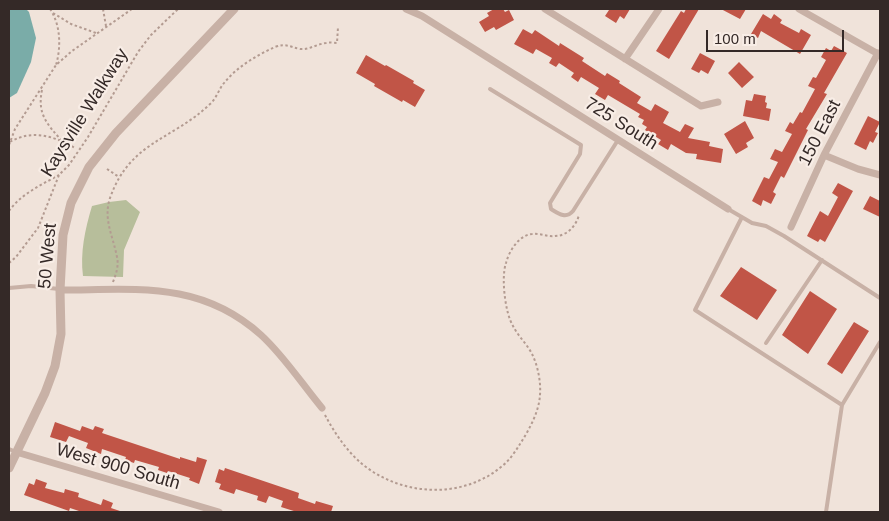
<!DOCTYPE html>
<html>
<head>
<meta charset="utf-8">
<style>
	body { margin:0 }
	#map { position:relative; width:889px; height:521px; overflow:hidden; background:#f0e3da; font-family:Arial,sans-serif }
	canvas { display:block }
	.frame { position:absolute; inset:0; border:10px solid #342927; pointer-events:none }
	.scale { position:absolute; left:706px; top:30px; width:138px; height:22px; box-sizing:border-box; border:2px solid #342927; border-top:0; padding-left:6px; font-size:15px; line-height:18px; white-space:nowrap; color:#342927; -webkit-text-stroke:4px #f8ede6; paint-order:stroke }
</style>
</head>
<body>
<div id="map">
<canvas width="889" height="521"></canvas>
<div class="frame"></div>
<div class="scale">100 m</div>
</div>
<script>
const context = document.querySelector('canvas').getContext('2d');
context.lineJoin = 'round';
function paint(path, color) { context.fillStyle = color; context.fill(path, 'evenodd'); }
function stroke(path, color, width, dash) { context.strokeStyle = color; context.lineWidth = width; context.lineCap = dash ? 'butt' : 'round'; context.setLineDash(dash || []); context.stroke(path); }
function label(font, color, halo, rows, align = 'center') {
  context.font = font + ' Arial,sans-serif'; context.lineWidth = 4.5; context.setLineDash([]); context.textBaseline = 'middle'; context.strokeStyle = halo; context.fillStyle = color; for (const [text, x, y, turn = 0] of rows) {
    context.save(); context.translate(x, y); context.rotate((+turn || 0) * Math.PI / 180); context.textAlign = isNaN(turn) ? turn : align; if (halo) context.strokeText(text, 0, 0); context.fillText(text, 0, 0); context.restore();
  }
}
paint(new Path2D(`
	M126,200L140,212L124,250L123,277L83,276C80,253 85,229 92,206L109,202Z`), '#b7be9b');
paint(new Path2D(`
	M9,9H26L29,12L36,38L31,62L17,93L9,98Z`), '#7aaca8');
paint(new Path2D(`
	M494,9H503L505,12L509,10L514,20L496,30L494,27L485,32L479,22L489,16L487,13Z
	M607,9H630L624,19L620,16L616,23L605,16L609,10Z
	M686,9H699L669,59L656,51L681,11L684,13Z
	M721,9H746L740,19Z
	M763,14L771,19L774,14L782,20L780,23L799,33L801,29L811,35L800,54L761,31L758,38L751,34Z
	M523,29L532,34L535,30L559,46L560,43L584,58L582,61L605,76L607,73L620,81L619,83L641,97L637,103L651,111L655,104L669,112L663,123L680,132L685,124L694,128L688,138L710,142L709,146L723,149L721,163L696,159L697,154L686,153L671,144L668,150L658,144L661,140L645,130L647,127L642,124L644,120L638,117L640,114L608,95L605,100L595,94L599,88L581,77L578,82L571,77L574,73L559,63L556,67L549,63L552,58L536,49L533,54L514,44Z
	M834,46L847,53L824,93L827,94L806,129L808,130L784,178L781,176L773,192L776,194L771,204L763,200L761,206L752,201L764,177L769,179L778,162L770,159L775,149L782,152L792,134L785,131L790,122L793,124L800,112L802,113L815,89L808,86L813,77L816,78L826,60L821,57L826,48L831,51Z
	M700,53L715,61L708,74L701,70L699,73L691,69Z
	M366,55L385,66L386,65L414,81L413,83L425,90L415,107L403,100L402,102L374,86L375,84L356,73Z
	M739,62L754,77L742,88L728,73Z
	M754,94L766,96L765,102L767,103L766,108L771,109L769,121L743,116L746,100L752,101Z
	M868,116L880,122L875,132L878,133L873,143L870,141L866,150L854,144Z
	M745,121L754,138L746,143L748,147L736,154L724,134Z
	M838,183L853,191L825,242L820,239L818,242L807,236L820,211L828,216L838,197L832,193Z
	M870,196L880,201V217L863,209Z
	M741,267L777,290L757,320L720,296Z
	M810,291L837,309L808,354L782,335Z
	M854,322L869,331L842,374L827,364Z
	M55,422L80,431L82,426L93,430L95,426L104,429L102,433L180,459V457L196,462L197,457L207,460L199,484L189,480L190,478L168,471L167,473L158,470L159,467L135,460L134,463L125,460L126,457L102,449L101,454L86,448L88,443L69,436L66,442L50,437Z
	M225,468L299,493L298,498L315,504L316,501L333,506L331,512H297L281,507L283,501L269,496L266,503L257,500L258,496L236,489L234,494L219,489L221,484L215,482L219,469L224,471Z
	M36,479L47,483L45,488L64,493L65,489L79,493L78,497L101,505L103,499L113,503L111,508L120,511L119,512H82L70,508L69,511L24,495L29,483L34,485Z`), '#c15547');
stroke(new Path2D(`
	M50,9C61,25 61,48 56,65
	M103,9L106,26
	M53,13L71,24L96,33
	M42,90C37,114 47,124 62,141
	M10,142C32,129 54,136 75,148
	M9,145L15,129L56,65L72,51L132,9
	M107,169L119,177
	M9,211C21,194 41,185 59,175
	M9,263L16,257L38,228L59,175L69,165L88,137L138,52L151,35L178,9
	M113,282C116,274 119,266 117,257C113,236 103,219 110,198C130,141 173,140 210,104C217,98 219,88 225,82C237,67 257,55 275,47C286,43 290,47 300,49C309,50 317,44 326,43C330,42 334,43 337,43L338,27
	M325,415C334,432 346,450 361,463C400,496 461,500 501,467C509,461 515,452 520,444C529,430 539,412 540,395C541,382 538,366 532,354C527,344 518,336 513,326C505,313 501,277 506,263C509,251 519,235 532,234C540,233 548,237 555,236C567,236 576,226 579,215`), '#b39b91', 2, [2.5, 2.5]);
stroke(new Path2D(`
	M490,89L581,145L580,154L550,203L551,209C559,214 566,219 573,211L618,140
	M728,209L752,223L766,226L784,236L880,298
	M742,217L695,310L842,405
	M9,288L31,286L59,289
	M766,343L822,260
	M9,449L16,452
	M826,512L842,405L880,342`), '#c8b1a6', 4);
stroke(new Path2D(`
	M406,9L422,16L728,209
	M545,9L701,106L718,102
	M799,9L880,55
	M625,59L659,9
	M824,155L858,169L880,175
	M791,227L824,155L878,53
	M60,290C135,290 200,280 261,335C284,356 302,384 322,408
	M16,452L219,512`), '#c8b1a6', 7);
stroke(new Path2D(`
	M9,468L45,393L55,366L61,334L60,290L63,235L71,203L89,167L116,133L234,9`), '#c8b1a6', 9);
label('18px', '#342927', '#f8ede6', [
	["Kaysville Walkway",85,113,-58],
	["725 South",621,124,32],
	["150 East",820,133,-63],
	["50 West",48,256,-85],
	["West 900 South",118,467,16]
]);
</script>
</body>
</html>
